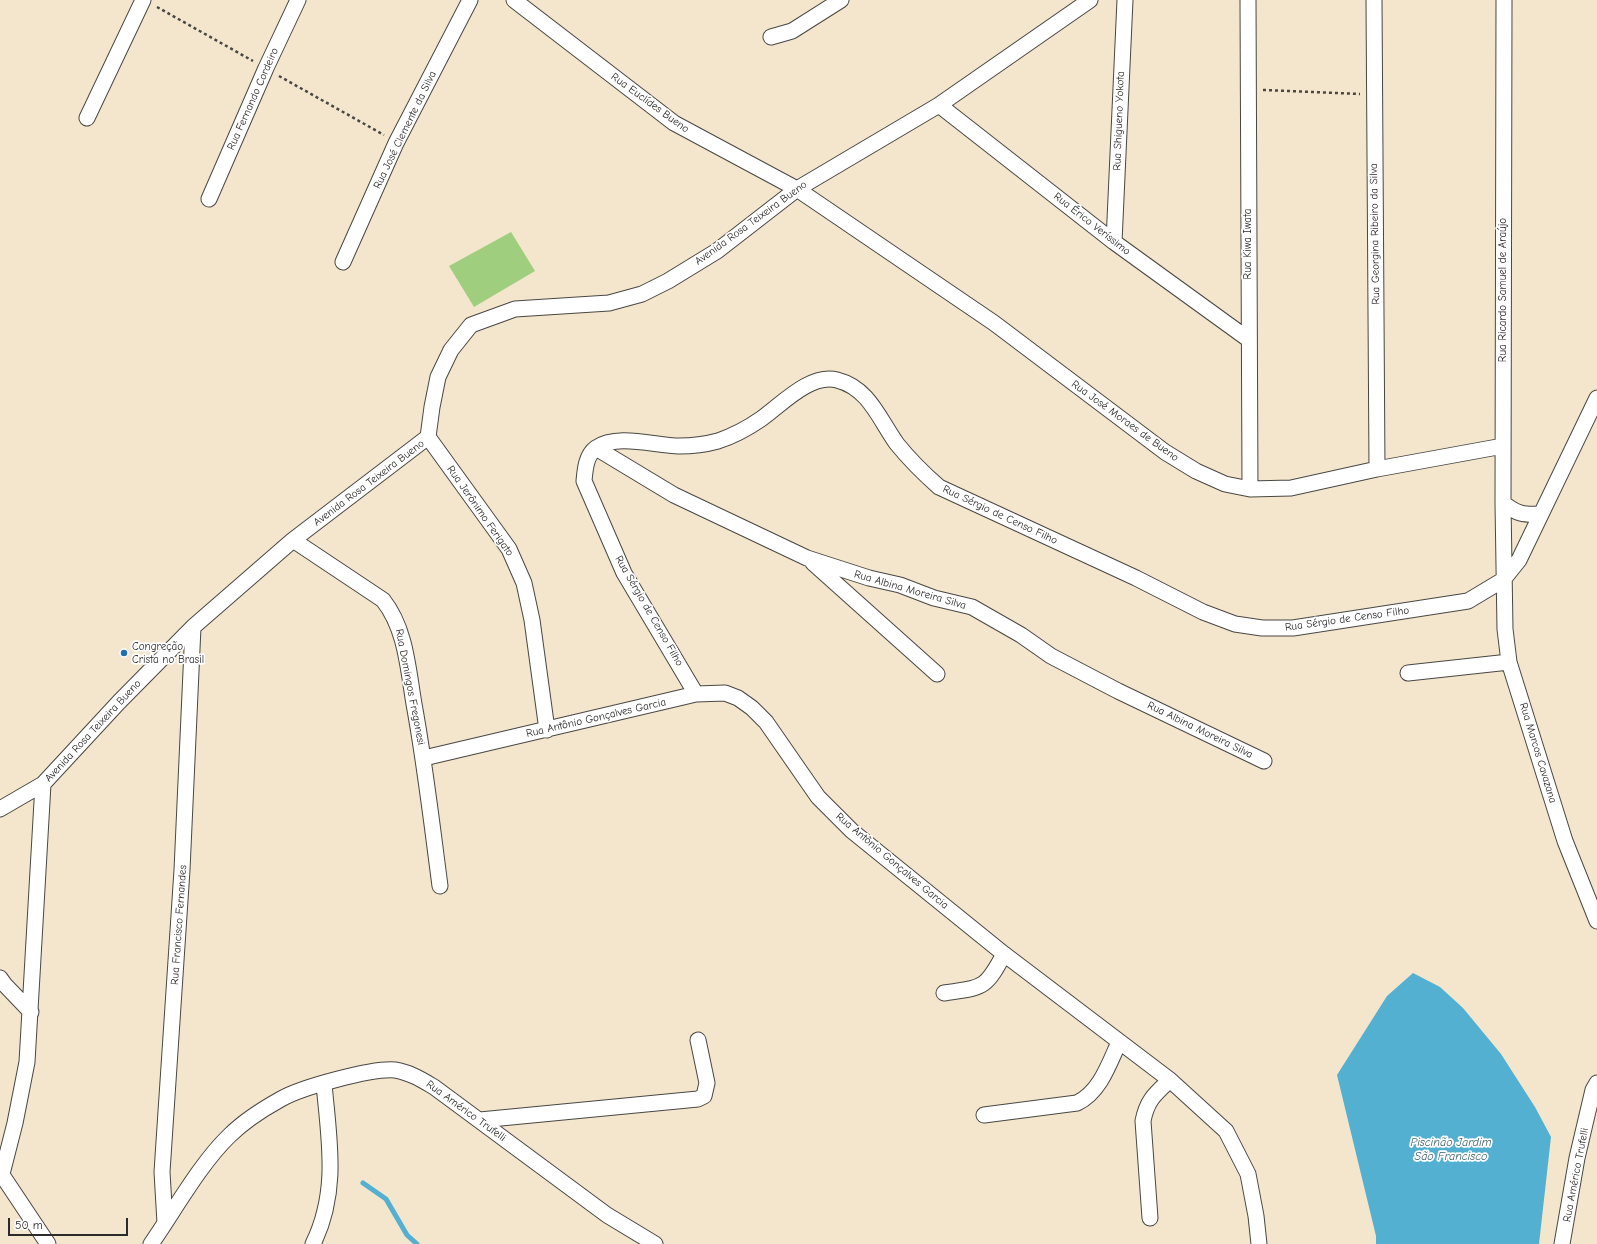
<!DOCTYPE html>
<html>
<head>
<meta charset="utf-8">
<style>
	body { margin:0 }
	#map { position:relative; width:1597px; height:1244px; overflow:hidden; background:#f3e6cd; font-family:"Comic Neue",sans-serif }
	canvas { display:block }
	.scale { position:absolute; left:8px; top:1218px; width:120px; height:18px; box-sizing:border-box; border:2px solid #2b2b2b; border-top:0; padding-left:5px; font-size:12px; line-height:14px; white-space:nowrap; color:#2b2b2b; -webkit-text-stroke:3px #fff; paint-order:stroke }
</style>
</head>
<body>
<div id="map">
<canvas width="1597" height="1244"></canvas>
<div class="scale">50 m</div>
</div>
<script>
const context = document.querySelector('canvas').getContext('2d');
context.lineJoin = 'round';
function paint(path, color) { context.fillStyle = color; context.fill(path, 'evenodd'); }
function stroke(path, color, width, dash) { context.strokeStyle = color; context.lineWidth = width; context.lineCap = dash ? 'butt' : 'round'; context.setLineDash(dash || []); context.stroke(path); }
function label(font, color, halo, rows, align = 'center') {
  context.font = font + ' "Comic Neue",sans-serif'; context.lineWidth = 3.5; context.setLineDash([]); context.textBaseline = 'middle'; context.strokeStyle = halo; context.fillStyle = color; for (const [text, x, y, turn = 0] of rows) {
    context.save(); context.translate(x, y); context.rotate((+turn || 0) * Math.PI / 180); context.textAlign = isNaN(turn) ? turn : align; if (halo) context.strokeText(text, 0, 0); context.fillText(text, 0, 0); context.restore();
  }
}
paint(new Path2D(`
	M511,232L535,271L474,307L449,266Z`), '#9fcf7e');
paint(new Path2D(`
	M1413,973L1440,987L1463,1008L1501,1054L1535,1107L1551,1137L1539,1244H1376V1236L1337,1075L1387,996Z`), '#53b0d1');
stroke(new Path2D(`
	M363,1183L386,1199L407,1235L417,1244`), '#53b0d1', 5);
const minor = new Path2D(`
	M514,0L674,123L797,189L994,323L1165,452L1196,471L1225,484L1250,489L1291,488L1377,469L1503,446
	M1248,0L1250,489
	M1374,0L1377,469
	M1504,0L1503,503L1505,629L1509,662L1565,841L1597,921
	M771,37L792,31L841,0
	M939,105L1114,242L1248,339
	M87,118L143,0
	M209,199L266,68L298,0
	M1114,242L1125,0
	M343,262L396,143L470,0
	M428,437L509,549L524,583L532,620L547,730
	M596,448L674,495L807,558L869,578L900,585L934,598L972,607L1021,635L1051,656L1118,691L1264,761
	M1503,503C1517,514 1523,515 1541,514
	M293,540L383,600C406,629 408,669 414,704C425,764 432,825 440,886
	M813,563L937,674
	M1408,673L1509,662
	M696,694L624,573L584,481C585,470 586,455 596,448C617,433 656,446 679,446C691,446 707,444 718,441C733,436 748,428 761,419C781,405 810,373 837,380C869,388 879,419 897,444C910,460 923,473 939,487L1136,578L1203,612L1235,624L1262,628H1293L1468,601L1503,580L1519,560L1597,398
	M424,758L696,694L725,693L738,698L752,708L766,722L818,797L852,831L1004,954L1170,1080L1226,1131L1248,1174L1256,1216L1259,1244
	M0,809L43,784L119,702L193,627L293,540L428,437L432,407L438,377L451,350L471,325L515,309L609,303L642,294L668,281L717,251L797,189L939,105L1090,0
	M0,978L5,985L31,1012
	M944,993C983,987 985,990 1004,954
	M984,1115L1077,1103C1100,1092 1109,1064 1119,1042
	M480,1120L698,1099L704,1096L707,1083L698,1040
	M0,1172L48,1244
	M2,1174L15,1123L27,1062L43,784
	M1150,1218L1143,1121C1147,1100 1155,1094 1170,1080
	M165,1223L162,1172L182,870L193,627
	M151,1244C174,1211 200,1164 229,1136C244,1121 263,1109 281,1099C302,1087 372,1068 395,1070C409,1072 422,1080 434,1087L607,1215L655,1244
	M313,1244C339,1191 329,1140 324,1084
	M1562,1244L1577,1158L1593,1090L1597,1083`);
stroke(minor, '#494743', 17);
stroke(new Path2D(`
	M157,7L253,61
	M279,76L384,135
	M1263,90L1360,94`), '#494743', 2.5, [3, 3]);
stroke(minor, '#fff', 15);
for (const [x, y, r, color] of [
	[124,653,4,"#1f6fb2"]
]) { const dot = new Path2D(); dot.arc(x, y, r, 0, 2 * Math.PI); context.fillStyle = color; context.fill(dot); stroke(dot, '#fff', 1.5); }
label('11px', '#2b2b2b', '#fff', [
	["Rua Fernando Cordeiro",253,99,-66],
	["Rua Euclídes Bueno",650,103,36],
	["Rua Shigueno Yokota",1119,121,-88],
	["Rua José Clemente da Silva",405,130,-64],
	["Avenida Rosa Teixeira Bueno",751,223,-36],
	["Rua Érico Veríssimo",1092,224,38],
	["Rua Georgina Ribeiro da Silva",1375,234,-91],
	["Rua Kiwa Iwata",1248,244,-90],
	["Rua Ricardo Samuel de Araújo",1503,290,-90],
	["Rua José Moraes de Bueno",1125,421,36],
	["Avenida Rosa Teixeira Bueno",369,483,-37],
	["Rua Jerônimo Ferigato",480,511,55],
	["Rua Sérgio de Censo Filho",1000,515,25],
	["Rua Albina Moreira Silva",910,590,16],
	["Rua Sérgio de Censo Filho",649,611,60],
	["Rua Sérgio de Censo Filho",1347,619,-8],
	["Rua Domingos Fregonesi",410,687,79],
	["Rua Antônio Gonçalves Garcia",596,718,-13],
	["Rua Albina Moreira Silva",1200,730,26],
	["Avenida Rosa Teixeira Bueno",93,731,-47],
	["Rua Marcos Cavazana",1538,753,73],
	["Rua Antônio Gonçalves Garcia",892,861,40],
	["Rua Francisco Fernandes",179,925,-86],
	["Rua Américo Trufelli",466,1111,36],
	["Rua Américo Trufelli",1576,1175,-79]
]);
label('11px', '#2b2b2b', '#fff', [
	["Congreção",132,647],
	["Crista no Brasil",132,660]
], 'left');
label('italic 12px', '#3b606d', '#fff', [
	["Piscinão Jardim",1451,1143],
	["São Francisco",1451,1157]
]);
</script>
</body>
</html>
